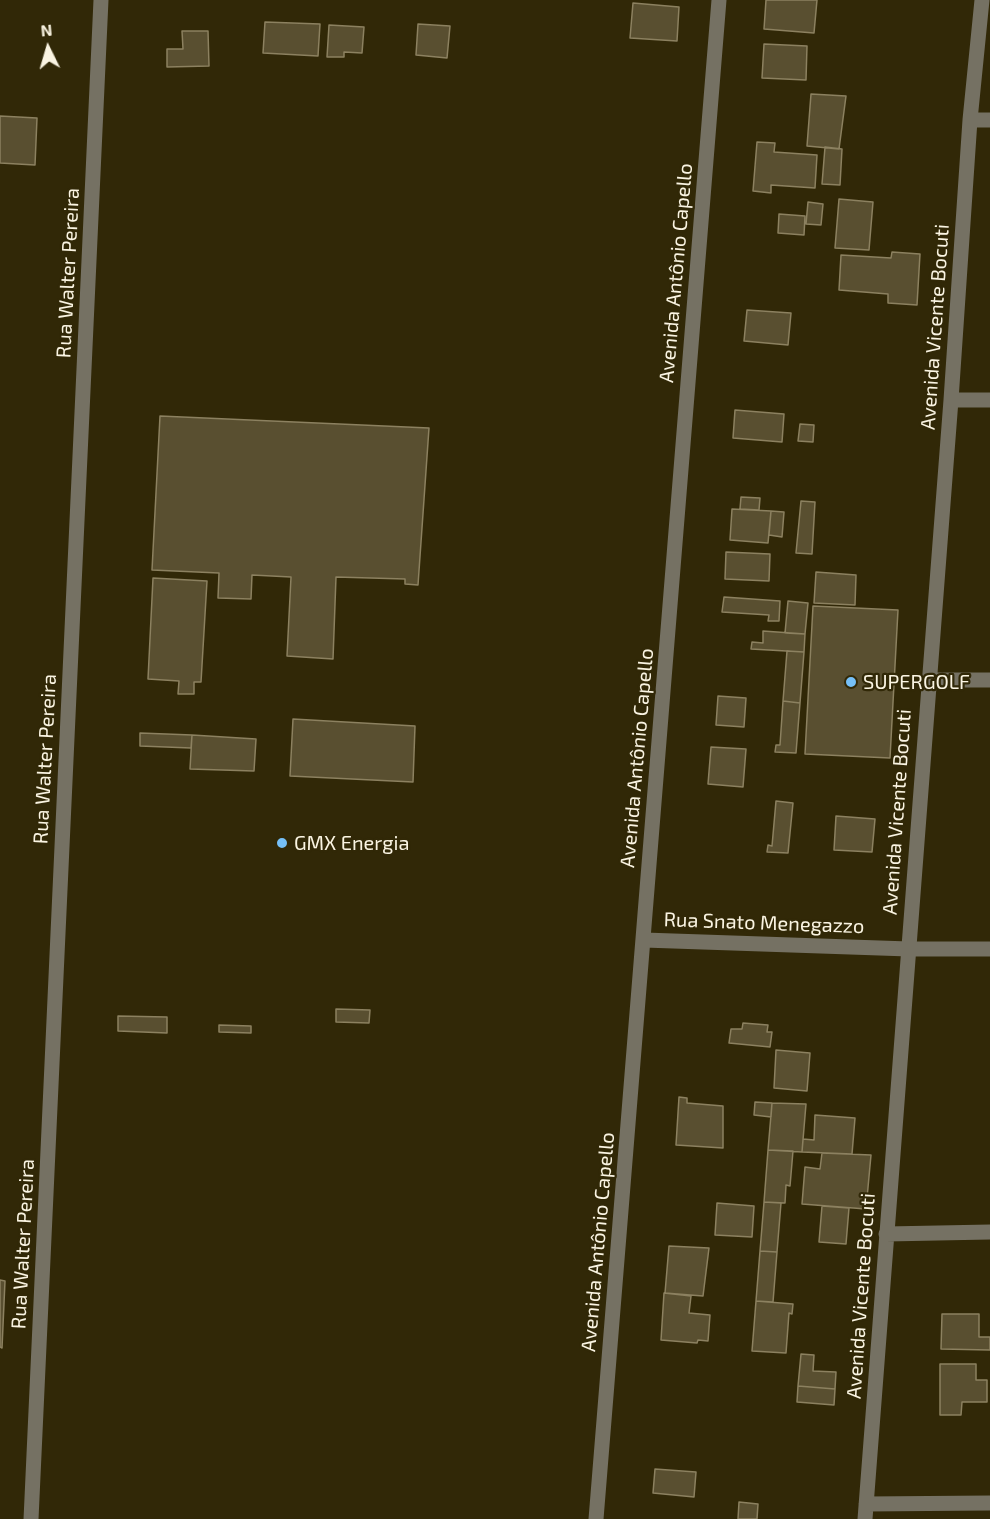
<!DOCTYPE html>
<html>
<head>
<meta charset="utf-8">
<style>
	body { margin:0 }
	#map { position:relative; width:990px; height:1519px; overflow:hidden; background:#312807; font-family:"Exo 2",sans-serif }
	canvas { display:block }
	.north { position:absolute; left:18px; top:18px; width:60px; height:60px; -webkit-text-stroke:4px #312807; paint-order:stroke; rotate:355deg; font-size:16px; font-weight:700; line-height:24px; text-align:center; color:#faf4e2 }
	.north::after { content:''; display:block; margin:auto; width:21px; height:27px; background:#faf4e2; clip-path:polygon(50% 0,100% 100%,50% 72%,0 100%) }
</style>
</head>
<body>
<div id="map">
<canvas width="990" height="1519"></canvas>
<div class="north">N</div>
</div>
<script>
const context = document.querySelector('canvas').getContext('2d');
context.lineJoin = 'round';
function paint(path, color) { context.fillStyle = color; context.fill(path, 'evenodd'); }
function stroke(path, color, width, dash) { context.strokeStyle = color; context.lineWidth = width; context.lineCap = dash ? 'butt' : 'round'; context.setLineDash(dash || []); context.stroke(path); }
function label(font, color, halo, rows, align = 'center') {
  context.font = font + ' "Exo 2",sans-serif'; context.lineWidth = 4.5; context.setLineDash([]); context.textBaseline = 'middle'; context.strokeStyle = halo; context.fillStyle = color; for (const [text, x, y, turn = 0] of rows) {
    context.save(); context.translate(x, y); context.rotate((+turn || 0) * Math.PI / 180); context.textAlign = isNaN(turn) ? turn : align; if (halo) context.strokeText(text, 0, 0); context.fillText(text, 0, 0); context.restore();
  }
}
const building = new Path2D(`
	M766,0H817L814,33L764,29Z
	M633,3L679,7L677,41L630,38Z
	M265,22L320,24L318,56L263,53Z
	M418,24L450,26L447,58L416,55Z
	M329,25L364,27L362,53L344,52V57H327Z
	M182,31H208L209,66L167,67V49H183Z
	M764,44L807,46L806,80L762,78Z
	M811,94L846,96L839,149L807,146Z
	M0,116L37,118L35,165L0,163Z
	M757,142L775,143L774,152L817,155L815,188L771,185V193L753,191Z
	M825,147L842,149L840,185L822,184Z
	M839,199L873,202L869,250L835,248Z
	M808,202L823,204L821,225L806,224Z
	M779,214L805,216L804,235L778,233Z
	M892,252L920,254L917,305L888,303V294L839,290L841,255L891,258Z
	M747,310L791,313L788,345L744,341Z
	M735,410L784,414L782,442L733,438Z
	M160,416L429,428L418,585L405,584V579L336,577L333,659L287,656L291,577L252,575L251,599L218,598L219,573L152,570Z
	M800,424L814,425L813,442L798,441Z
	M741,497L760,498L759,510L740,509Z
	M801,501L815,502L812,554L796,553Z
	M732,509L771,511L768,543L730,540Z
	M771,511L784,512L782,537L769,535Z
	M726,552L770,554L769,581L725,579Z
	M816,572L856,575L855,605L814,603Z
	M153,578L207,581L201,682H194V694H178L179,681L148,679Z
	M724,597L780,601L779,621H768L769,615L722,612Z
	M788,601L808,603L805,634L785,633Z
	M813,606L898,610L890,758L805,754Z
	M763,631L805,634L804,652L751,649L752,642L763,643Z
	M787,651L804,652L800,703L783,701Z
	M718,696L746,698L744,727L716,725Z
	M783,701L800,703L796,753L775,752L776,745H780Z
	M293,719L415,726L413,782L290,776Z
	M140,733L192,735L191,748L140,746Z
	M192,735L256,739L254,771L190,769Z
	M711,747L746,749L743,787L708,784Z
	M776,801L793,803L788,853L767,852L768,845L772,846Z
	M836,816L875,819L872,852L834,850Z
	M336,1009L370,1010L369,1023L336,1022Z
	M118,1016L167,1017V1033L118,1031Z
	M743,1023L768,1025L767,1032H772L770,1047L729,1043L731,1029H742Z
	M219,1025L251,1026V1033L219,1032Z
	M776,1050L810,1053L807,1091L774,1088Z
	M679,1097L687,1098V1103L723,1106V1148L676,1145Z
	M755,1102L772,1103L771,1117L754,1115Z
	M772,1103L806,1104L802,1152L768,1150Z
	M815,1115L855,1118L852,1154L802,1152L803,1139L814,1140Z
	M768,1150L793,1151L790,1186L786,1185L785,1203L764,1202Z
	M822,1153L871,1155L866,1209L802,1204L805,1167L820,1169Z
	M764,1202L781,1203L777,1252L760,1251Z
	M717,1203L754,1206L752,1237L715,1235Z
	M822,1206L849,1208L846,1244L819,1242Z
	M669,1246L709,1248L703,1296L665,1293Z
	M760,1251L777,1252L773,1302L756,1301Z
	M0,1280L5,1281L2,1348L0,1347Z
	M664,1293L691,1296L689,1313L710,1315L708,1341L698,1340L697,1343L661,1340Z
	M756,1301L793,1304L792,1314L789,1313L786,1353L752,1351Z
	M942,1314H979V1337H990V1350L941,1349Z
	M801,1354L814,1355L813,1371L836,1372L835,1389L798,1386Z
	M940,1364H976V1380H987V1402H962L961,1415H940Z
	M798,1386L835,1389L834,1405L797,1402Z
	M655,1469L696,1472L694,1497L653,1493Z
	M739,1502L758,1504L757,1519H738Z`);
paint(building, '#594f30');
stroke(building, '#8c8160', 1.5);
stroke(new Path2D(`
	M970,120H990
	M951,400H990
	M928,680H990
	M644,940L909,949H990
	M886,1234L990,1232
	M866,1504L990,1503
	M31,1519L101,0
	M596,1519L719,0
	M865,1519L951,400L970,120L982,0`), '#757163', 15);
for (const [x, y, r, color] of [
	[851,682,6,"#76c0f7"],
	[282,843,6,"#76c0f7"]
]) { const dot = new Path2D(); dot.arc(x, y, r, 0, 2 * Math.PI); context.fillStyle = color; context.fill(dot); stroke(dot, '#312807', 2); }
label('20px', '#faf4e2', '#312807', [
	["Rua Walter Pereira",68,273,-87],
	["Avenida Antônio Capello",676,273,-85],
	["Avenida Vicente Bocuti",935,327,-86],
	["Avenida Antônio Capello",637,758,-85],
	["Rua Walter Pereira",45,759,-87],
	["Avenida Vicente Bocuti",897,812,-86],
	["Rua Snato Menegazzo",764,923,2],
	["Avenida Antônio Capello",598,1242,-85],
	["Rua Walter Pereira",23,1244,-87],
	["Avenida Vicente Bocuti",861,1296,-86]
]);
label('20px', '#faf4e2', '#312807', [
	["SUPERGOLF",863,682],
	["GMX Energia",294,843]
], 'left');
</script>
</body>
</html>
